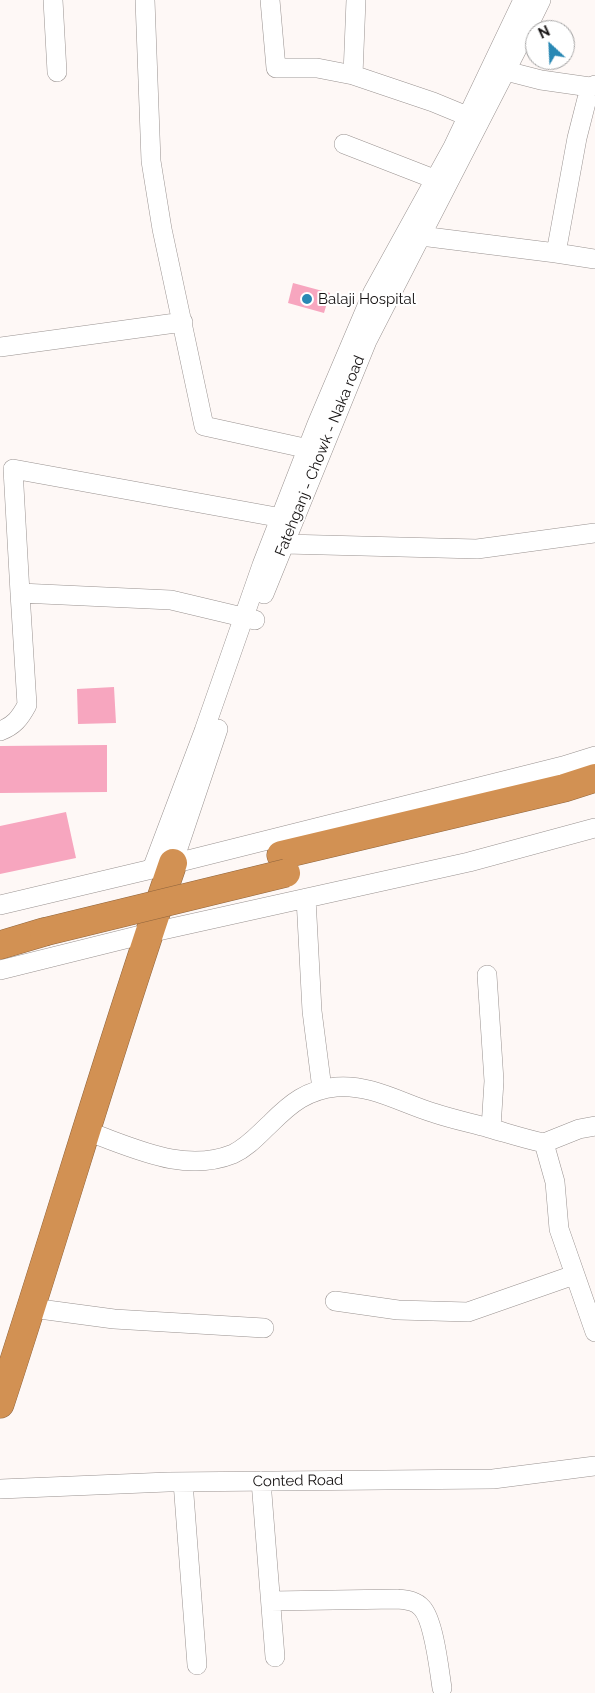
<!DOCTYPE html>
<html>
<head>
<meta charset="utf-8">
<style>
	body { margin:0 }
	#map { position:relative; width:595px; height:1693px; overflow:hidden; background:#fef8f6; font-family:Raleway,sans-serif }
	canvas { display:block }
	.north { position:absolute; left:525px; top:20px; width:50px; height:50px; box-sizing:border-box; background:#fff; border:1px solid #a2a1a1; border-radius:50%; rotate:335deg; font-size:14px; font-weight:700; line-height:20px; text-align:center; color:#161313 }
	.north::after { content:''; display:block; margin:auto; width:18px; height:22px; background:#2988b4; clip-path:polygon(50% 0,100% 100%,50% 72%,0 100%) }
</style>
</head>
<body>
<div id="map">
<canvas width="595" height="1693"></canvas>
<div class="north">N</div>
</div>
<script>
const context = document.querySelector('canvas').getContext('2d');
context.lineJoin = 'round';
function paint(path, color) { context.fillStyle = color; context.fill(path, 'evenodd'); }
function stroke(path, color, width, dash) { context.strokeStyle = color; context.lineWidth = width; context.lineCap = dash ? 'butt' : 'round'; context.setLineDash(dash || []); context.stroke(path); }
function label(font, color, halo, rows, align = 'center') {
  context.font = font + ' Raleway,sans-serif'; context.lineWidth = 4; context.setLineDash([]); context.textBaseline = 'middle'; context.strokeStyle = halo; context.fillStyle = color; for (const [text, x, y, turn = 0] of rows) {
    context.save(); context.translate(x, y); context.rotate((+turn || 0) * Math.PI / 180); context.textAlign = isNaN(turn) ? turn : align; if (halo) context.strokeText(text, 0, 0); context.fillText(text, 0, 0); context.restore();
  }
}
paint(new Path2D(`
	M293,283L330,293L324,313L288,303Z
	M114,687L116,723L78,724L77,689Z
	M107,745V792L0,793V746Z
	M66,812L76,858L0,874V826Z`), '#f7a6bf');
const minor = new Path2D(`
	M53,0L57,72
	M145,0L151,161L162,229L204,426L318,451
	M270,0L276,68H317L353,75
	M356,0L353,75L433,102L467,116
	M506,71L541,80L590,87L595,85
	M590,87L577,138L556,253L595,259
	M344,144L447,184
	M421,236L556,253
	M0,347L183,322
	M285,544L477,549L595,533
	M264,594L367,341L517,49L541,0
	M255,620L171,600L20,593L13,469L293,520
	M0,731C14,726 20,718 27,705L20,593
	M173,863L218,729
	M152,869L204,731L262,565L317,424L373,292L453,147L523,0
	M306,898L312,1011L322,1089
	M0,905L152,869L563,766L595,756
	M0,970L149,933L469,862L595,828
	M487,975L494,1081L491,1128
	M86,1131C133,1147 183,1174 233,1154C248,1147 259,1134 271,1123C291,1103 307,1090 336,1087C371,1084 401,1103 434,1113C452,1119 471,1123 489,1128C507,1133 525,1139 544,1143L555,1182L559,1229L595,1332
	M544,1143L579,1129L595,1126
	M335,1301L398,1310L468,1312L574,1275
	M32,1308L114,1319L264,1328
	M261,1481L275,1657
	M183,1482L197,1665
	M0,1489L168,1482L493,1479L595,1466
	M271,1601L397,1599C406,1600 415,1600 422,1608C434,1621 439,1669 442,1688`);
const highway = new Path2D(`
	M281,855L564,788L595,778
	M0,945L44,932
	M0,1404C59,1224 111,1042 173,863`);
stroke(minor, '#999290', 20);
stroke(highway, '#90653d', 29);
stroke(minor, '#fff', 19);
stroke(highway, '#d29153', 28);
const highwayBridge = new Path2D(`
	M44,932L286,873`);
stroke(highwayBridge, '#90653d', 29, []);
stroke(highwayBridge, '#d29153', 28);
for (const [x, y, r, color] of [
	[307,299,6,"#2988b4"]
]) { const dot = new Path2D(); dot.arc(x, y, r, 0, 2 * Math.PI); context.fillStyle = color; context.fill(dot); stroke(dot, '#fff', 2); }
label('15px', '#161313', '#fff', [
	["Balaji Hospital",318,299]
], 'left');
label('15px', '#161313', '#fff', [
	["Fatehganj - Chowk - Naka road",320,456,-68],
	["Conted Road",298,1481,-1]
]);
</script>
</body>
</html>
